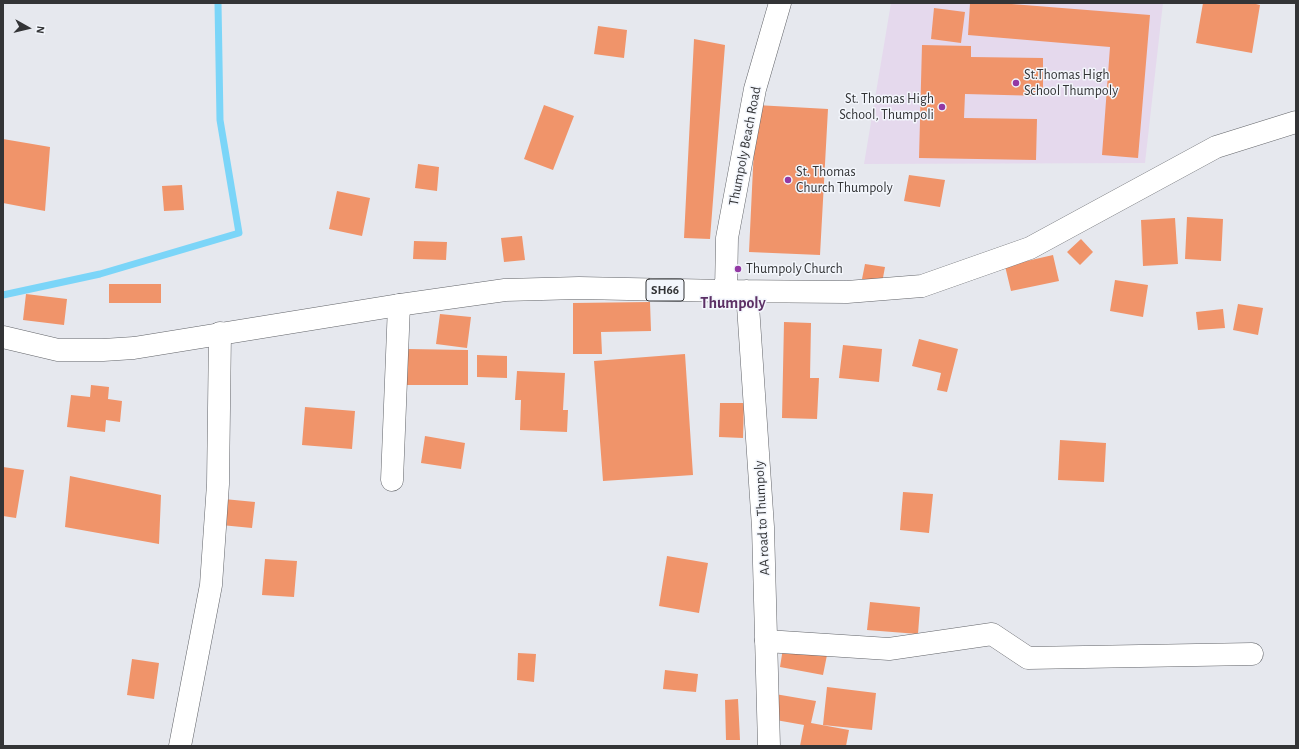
<!DOCTYPE html>
<html>
<head>
<meta charset="utf-8">
<style>
	body { margin:0 }
	#map { position:relative; width:1299px; height:749px; overflow:hidden; background:#e6e8ee; font-family:"Alegreya Sans",sans-serif }
	canvas { display:block }
	.frame { position:absolute; inset:0; border:4px solid #333436; pointer-events:none }
	.north { position:absolute; left:8px; top:8px; width:40px; height:40px; -webkit-text-stroke:3px #f3f6fc; paint-order:stroke; rotate:98deg; font-size:11px; font-weight:700; line-height:16px; text-align:center; color:#333436 }
	.north::after { content:''; display:block; margin:auto; width:14px; height:18px; background:#333436; clip-path:polygon(50% 0,100% 100%,50% 72%,0 100%) }
</style>
</head>
<body>
<div id="map">
<canvas width="1299" height="749"></canvas>
<div class="frame"></div>
<div class="north">N</div>
</div>
<script>
const context = document.querySelector('canvas').getContext('2d');
context.lineJoin = 'round';
function paint(path, color) { context.fillStyle = color; context.fill(path, 'evenodd'); }
function stroke(path, color, width, dash) { context.strokeStyle = color; context.lineWidth = width; context.lineCap = dash ? 'butt' : 'round'; context.setLineDash(dash || []); context.stroke(path); }
function label(font, color, halo, rows, align = 'center') {
  context.font = font + ' "Alegreya Sans",sans-serif'; context.lineWidth = 3; context.setLineDash([]); context.textBaseline = 'middle'; context.strokeStyle = halo; context.fillStyle = color; for (const [text, x, y, turn = 0] of rows) {
    context.save(); context.translate(x, y); context.rotate((+turn || 0) * Math.PI / 180); context.textAlign = isNaN(turn) ? turn : align; if (halo) context.strokeText(text, 0, 0); context.fillText(text, 0, 0); context.restore();
  }
}
paint(new Path2D(`
	M891,3H1163L1145,163L864,164Z`), '#e5d9ed');
stroke(new Path2D(`
	M3,295L100,274L239,233L220,120L218,3`), '#7bd5f8', 7);
paint(new Path2D(`
	M970,3H999L1150,15L1138,158L1102,155L1110,47L968,35Z
	M1203,3H1252L1260,5L1252,53L1196,43Z
	M934,8L965,12L961,43L931,39Z
	M598,26L627,30L624,58L594,54Z
	M694,39L725,45L710,239L684,238Z
	M922,45L971,46V57L1043,58V96L965,94L964,118L1037,119L1036,160L919,158Z
	M544,105L574,116L553,170L524,159Z
	M756,105L828,109L820,255L749,252Z
	M3,139L50,147L45,211L3,203Z
	M418,164L439,167L437,191L415,188Z
	M909,175L945,180L940,207L904,201Z
	M182,185L184,210L164,211L162,186Z
	M337,191L370,198L362,236L329,229Z
	M1187,217L1223,219L1221,261L1185,259Z
	M1175,218L1178,264L1143,266L1141,220Z
	M522,236L525,260L504,262L501,238Z
	M1081,239L1093,252L1080,265L1067,252Z
	M414,241L447,242L446,260L413,259Z
	M1053,255L1059,281L1011,291L1005,266Z
	M865,264L885,267L882,283L862,279Z
	M1115,280L1148,285L1143,317L1110,311Z
	M109,284H161V303H109Z
	M26,294L67,299L64,325L23,320Z
	M650,302L651,331L601,332L602,354H573V303Z
	M1238,304L1263,308L1258,335L1233,330Z
	M1223,309L1225,328L1198,330L1196,312Z
	M440,314L471,317L467,348L436,344Z
	M784,322L811,323L810,378H819L817,419L782,418Z
	M919,339L958,349L947,392L937,390L941,373L912,366Z
	M843,345L882,349L879,382L839,378Z
	M407,349L468,350V385H407Z
	M685,354L693,475L603,481L594,361Z
	M477,355L507,356V378L477,377Z
	M517,371L565,373L563,410H568L567,432L520,430L521,400H515Z
	M91,385L109,387L108,399L122,401L120,422L106,420L105,432L67,427L71,395L90,397Z
	M720,403H744L743,438L719,437Z
	M305,407L355,411L352,449L302,445Z
	M425,436L465,443L461,469L421,463Z
	M1060,440L1106,443L1104,482L1058,480Z
	M3,467L24,470L16,518L3,516Z
	M70,476L161,495L159,544L65,527Z
	M903,492L933,494L929,533L900,530Z
	M224,499L255,502L252,528L221,525Z
	M667,556L708,563L699,613L659,606Z
	M265,559L297,561L294,597L262,595Z
	M870,602L920,607L918,634L867,630Z
	M784,642L828,650L823,675L780,667Z
	M518,653L536,654L534,682L517,680Z
	M132,659L159,663L154,699L127,695Z
	M665,670L698,674L696,692L663,689Z
	M827,687L876,693L872,730L823,725Z
	M775,694L816,701L811,723L849,730L846,746H800L804,725L770,719Z
	M738,699L740,740H726L725,700Z`), '#f0946a');
const minor = new Path2D(`
	M392,480L399,305
	M766,641L889,649L992,634L1028,658L1252,654
	M180,746L211,585L218,484L220,333`);
const major = new Path2D(`
	M726,291L727,238L755,89L780,3
	M747,291L763,527L769,746
	M3,337L58,350H103L134,348L399,305L505,290L579,288L726,291L847,292L922,286L1030,248L1216,147L1296,122`);
stroke(minor, '#626469', 23);
stroke(major, '#626469', 23);
stroke(minor, '#fff', 22);
stroke(major, '#fff', 22);
for (const [x, y, r, color] of [
	[1016,83,4,"#9339a4"],
	[942,107,4,"#9339a4"],
	[788,180,4,"#9339a4"],
	[738,269,4,"#9339a4"]
]) { const dot = new Path2D(); dot.arc(x, y, r, 0, 2 * Math.PI); context.fillStyle = color; context.fill(dot); stroke(dot, '#f3f6fc', 1.5); }
for (const [x, y, w] of [
	[665,290,38]
]) { const box = new Path2D(); box.roundRect(x - w / 2, y - 11, w, 22, 3); context.fillStyle = '#f3f6fc'; context.fill(box); stroke(box, '#333436', 1); }
label('bold 13px', '#333436', null, [
	["SH66",665,290]
]);
label('14px', '#333436', '#f3f6fc', [
	["St.Thomas High",1024,75],
	["School Thumpoly",1024,91],
	["St. Thomas High",934,99,"right"],
	["School, Thumpoli",934,115,"right"],
	["St. Thomas",796,172],
	["Church Thumpoly",796,188],
	["Thumpoly Church",746,269]
], 'left');
label('14px', '#333436', '#f3f6fc', [
	["Thumpoly Beach Road",745,146,-79],
	["AA road to Thumpoly",762,518,-93]
]);
label('bold 16px', '#5c3065', '#f3f6fc', [
	["Thumpoly",733,303]
]);
</script>
</body>
</html>
